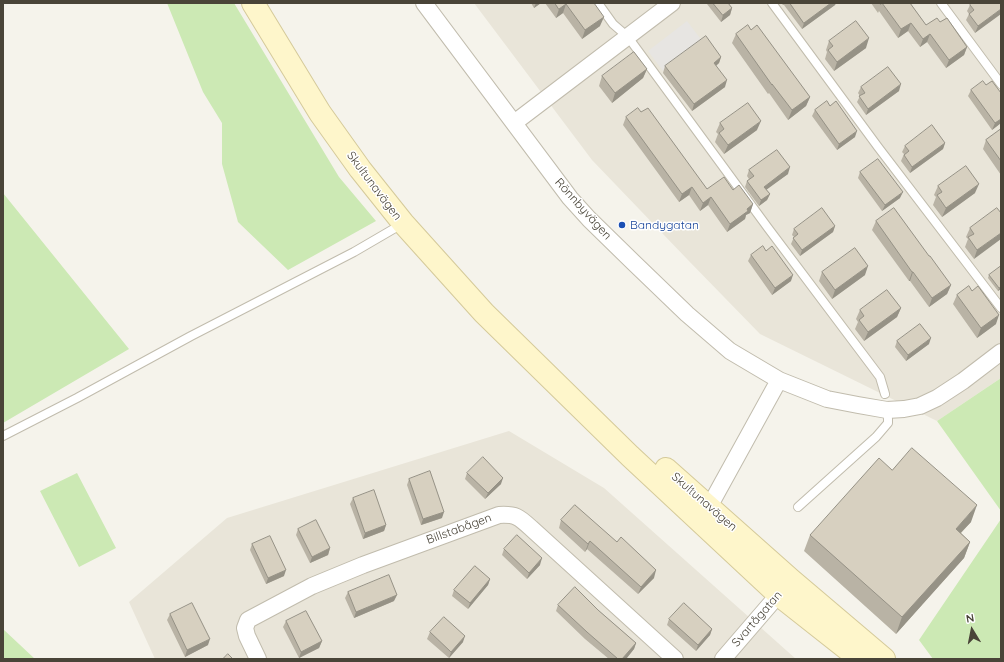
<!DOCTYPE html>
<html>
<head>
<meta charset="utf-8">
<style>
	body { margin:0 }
	#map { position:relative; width:1004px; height:662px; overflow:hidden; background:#f5f3eb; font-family:Quicksand,sans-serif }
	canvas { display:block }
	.frame { position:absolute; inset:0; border:4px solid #494438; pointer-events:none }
	.north { position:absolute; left:952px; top:610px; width:40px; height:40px; -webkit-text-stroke:3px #fff; paint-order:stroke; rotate:350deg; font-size:11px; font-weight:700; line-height:16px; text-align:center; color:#494438 }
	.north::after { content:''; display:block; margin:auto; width:14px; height:18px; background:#494438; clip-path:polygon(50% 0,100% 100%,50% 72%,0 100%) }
</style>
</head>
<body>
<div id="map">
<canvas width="1004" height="662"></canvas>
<div class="frame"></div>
<div class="north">N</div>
</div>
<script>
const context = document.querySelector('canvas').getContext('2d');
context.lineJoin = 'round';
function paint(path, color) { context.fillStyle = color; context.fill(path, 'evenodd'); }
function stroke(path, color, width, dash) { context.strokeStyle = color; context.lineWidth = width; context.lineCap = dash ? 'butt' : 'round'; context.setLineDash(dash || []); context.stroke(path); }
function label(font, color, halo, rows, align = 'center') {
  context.font = font + ' Quicksand,sans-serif'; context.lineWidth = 3; context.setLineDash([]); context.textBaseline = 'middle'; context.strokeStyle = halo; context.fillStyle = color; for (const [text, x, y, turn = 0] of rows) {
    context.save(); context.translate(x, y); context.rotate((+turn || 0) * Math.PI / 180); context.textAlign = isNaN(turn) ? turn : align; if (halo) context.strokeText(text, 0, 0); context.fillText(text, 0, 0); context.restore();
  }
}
paint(new Path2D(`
	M474,3H1001V378L937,421L760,334L687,259L592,160Z
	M509,431L604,488L796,659H155L129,602L227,518Z`), '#e9e5d9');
paint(new Path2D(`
	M167,3H234L339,177L376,221L288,270L238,222L222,164V123L203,92Z
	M3,193L129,349L3,423Z
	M1001,378V511L937,421Z
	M77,473L116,548L79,567L40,491Z
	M1001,519V659H933L919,640Z
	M3,629L35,659H3Z`), '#cce9b4');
paint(new Path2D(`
	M687,21L703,42L663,71L648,51Z`), '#e7e5e2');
const lane = new Path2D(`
	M598,3L613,24L628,37L768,228L880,377L885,394
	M772,3L878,147L1001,308
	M941,3L1001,84
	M3,436L77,398L191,336L354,252L402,224
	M798,507L876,437L888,423V419L887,410`);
const street = new Path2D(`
	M424,3L570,198L589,219L633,262L687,314L730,351L779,380L827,399L858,405L887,410L904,409L920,406L937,398L963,381L1001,352
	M514,123L672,3
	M703,514L714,498L779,380
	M258,659L247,636L245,628L248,620L312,586L363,565L499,515C516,514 519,517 531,528L675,659
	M723,659L785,587`);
const secondary = new Path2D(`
	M253,3L320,113L360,169L403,223L484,313L630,456L779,595L860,659
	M666,469L791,580L884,659`);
stroke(lane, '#c1bcad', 10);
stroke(street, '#c1bcad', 18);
stroke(secondary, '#d5ca9a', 24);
stroke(lane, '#fff', 8);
stroke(street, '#fff', 16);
stroke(secondary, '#fef6cb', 22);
paint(new Path2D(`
	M531,3H541L534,8Z
	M545,3H594L600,26L582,39L563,13L556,18Z
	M708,3H728L732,8L730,15L721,22L707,4Z
	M781,3H836L835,5L802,29L784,5H783Z
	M871,3H910L926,25L940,22L967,47L964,55L946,68L927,42L920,47L908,31L898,38L879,11L878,13Z
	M1001,3L975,33L966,20L969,14L967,11L970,5Z
	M751,30L810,97L806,106L788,120L769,93L768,94L732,43L736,34Z
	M829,41L866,48L834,71L825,59L827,52L826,50Z
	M721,57L719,63L716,66L725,87L692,111L663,73L665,66Z
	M647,69L643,78L612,103L599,86L602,76Z
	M861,87L899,91L866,115L857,102L860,96L858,93Z
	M971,90L1001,123L992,130L968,96Z
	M815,110L855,137L837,150L812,116Z
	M641,112L707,189L733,190L753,204L750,213L746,215L745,219L727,232L708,205L700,211L689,195L679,202L623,125L626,117Z
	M720,123L757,130L724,154L715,142L718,134L716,132Z
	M1001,129V175L983,149L986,140Z
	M945,143L943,149L910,173L901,161L904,154L902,152L905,146Z
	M749,170L788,174L766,189L770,194L767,200L759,206L745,187L747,181L749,179L747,176Z
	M860,172L900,198L882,211L858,178Z
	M938,186L975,193L942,217L933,205L936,197L934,195Z
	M1001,213L974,259L965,247L968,239L966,237L970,228Z
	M876,221L951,285L947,294L929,307L910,281H909L872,230Z
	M835,226L833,232L800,256L791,244L794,237L792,235L794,229Z
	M751,255L791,281L772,295L748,261Z
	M822,272L865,275L832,299L819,281Z
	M989,275L1001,289L998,291L988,278Z
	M972,291L996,324L977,338L953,304L957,295Z
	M901,308L897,317L864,341L855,329L858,322L856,319L860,310Z
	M897,341L929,344L906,361L895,347Z
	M892,470L971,522L961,533L970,542L964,558L896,634L804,551L810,535Z
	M467,473L501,484L485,499L465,479Z
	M409,479L442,518L421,525L407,485Z
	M353,498L386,525L384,531L363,539L350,504Z
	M561,520L654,578L638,594L587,549L585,552L559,528Z
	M298,529L330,548L328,555L310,563L296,535Z
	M252,544L284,576L266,584L250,550Z
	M504,549L540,565L527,579L502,555Z
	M490,579L488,585L468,609L452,596L454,590Z
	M348,592L394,601L354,618L345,598Z
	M558,605L598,610L636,643L634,649L626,659H609L585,639L556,611Z
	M170,614L208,645L185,657L167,620Z
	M669,619L712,629L710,635L696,651L667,625Z
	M286,621L322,641L319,648L299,658L283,627Z
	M430,632L463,642L449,658L427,639Z`), '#b9b3a5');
paint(new Path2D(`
	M536,3H541L534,8Z
	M831,3H836L835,5L802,29L804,23Z
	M566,4L563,13L556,18L559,9Z
	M732,8L730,15L721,22L723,15Z
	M1001,9V14L975,33L978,26Z
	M604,17L600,26L582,39L585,30Z
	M911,23L908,31L898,38L901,29Z
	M930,34L927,42L920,47L923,39Z
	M869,38L866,48L834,71L837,62Z
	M967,47L964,55L946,68L949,60Z
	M721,57L719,63L712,69L714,63Z
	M647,69L643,78L612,103L615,93Z
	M727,80L725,87L692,111L694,104Z
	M901,84L899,91L866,115L868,109Z
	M810,97L806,106L788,120L792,110Z
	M1001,119V123L992,130L995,123Z
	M761,121L757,130L724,154L728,145Z
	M857,131L855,137L837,150L839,144Z
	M945,143L943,149L910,173L912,167Z
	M790,167L788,174L762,193L764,187Z
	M979,184L975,193L942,217L946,208Z
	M692,187L689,195L679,202L682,194Z
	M903,192L900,198L882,211L885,205Z
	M770,194L767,200L759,206L761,200Z
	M711,197L708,205L700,211L703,203Z
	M753,204L750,213L746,215L745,219L727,232L730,224L747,209Z
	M835,226L833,232L800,256L802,250Z
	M1001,233V239L974,259L977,250Z
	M868,266L865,275L832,299L835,290Z
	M912,272H913L910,281H909Z
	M793,275L791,281L772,295L775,288Z
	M951,285L947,294L929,307L932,298Z
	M1001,287V289L998,291L999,288Z
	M901,308L897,317L864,341L868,332Z
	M999,315L996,324L977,338L981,328Z
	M931,338L929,344L906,361L908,355Z
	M503,478L501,484L485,499L488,493Z
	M977,505L971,522L949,545L956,529Z
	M444,512L442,518L421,525L423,519Z
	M386,525L384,531L363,539L365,533Z
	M590,541L587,549L585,552L588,544Z
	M970,542L964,558L896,634L902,617Z
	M330,548L328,555L310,563L312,557Z
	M542,558L540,565L527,579L529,573Z
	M286,570L284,576L266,584L268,578Z
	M656,570L654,578L638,594L641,587Z
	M490,579L488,585L468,609L470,603Z
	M397,595L394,601L354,618L356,612Z
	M712,629L710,635L696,651L698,645Z
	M465,636L463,642L449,658L451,652Z
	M210,639L208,645L185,657L187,650Z
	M322,641L319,648L299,658L301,652Z
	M636,643L634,649L626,659H622Z`), '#969286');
const building = new Path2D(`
	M555,3H594L604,17L585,30L566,4L559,9Z
	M713,3H728L732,8L723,15Z
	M790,3H831L804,23Z
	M879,3H910L926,25L937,18L940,22L947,18L967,47L949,60L930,34L923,39L911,23L901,29L882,3L881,4Z
	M972,3H1001V9L978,26L969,14L974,10L970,5Z
	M856,21L869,38L837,62L828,50L833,46L829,41Z
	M748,25L751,30L757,25L810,97L792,110L772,84V85L736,34Z
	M706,36L721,57L714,63L727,80L694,104L665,66Z
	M634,52L647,69L615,93L602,76Z
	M888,67L901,84L868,109L859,96L865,93L861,87Z
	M983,81L986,85L992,81L1001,93V119L995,123L971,90Z
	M827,101L830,106L836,101L857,131L839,144L815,110Z
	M748,103L761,121L728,145L719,133L724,129L720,123Z
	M638,108L641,112L648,108L707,189L724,177L733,190L739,185L753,204L747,209L748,211L730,224L711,197L703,203L692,187L682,194L626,117Z
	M932,125L945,143L912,167L904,155L909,151L905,146Z
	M1001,129V161L986,140Z
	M777,150L790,167L764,187L770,194L761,200L747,181L754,176L749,170Z
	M878,159L903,192L885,205L860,172Z
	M966,166L979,184L946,208L937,195L942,192L938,186Z
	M822,208L835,226L802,250L793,238L798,234L794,229Z
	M894,208L929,256H930L951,285L932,298L913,272H912L876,221Z
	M997,208L1001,213V233L977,250L968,237L974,234L970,228Z
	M763,246L766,251L772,246L793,275L775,288L751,255Z
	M855,248L868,266L835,290L822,272Z
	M1001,266V287L999,288L989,275Z
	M969,286L972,291L978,286L999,315L981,328L957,295Z
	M887,290L901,308L868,332L859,320L864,316L860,310Z
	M920,324L931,338L908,355L897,341Z
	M912,448L977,505L956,529L970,542L902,617L810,535L879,458L892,470Z
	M483,457L503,478L488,493L467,473Z
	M430,471L444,512L423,519L409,479Z
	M374,490L386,525L365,533L353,498Z
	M575,505L617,542L621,537L656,570L641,587L590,541L588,544L561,520Z
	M316,520L330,548L312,557L298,529Z
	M517,535L542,558L529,573L504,549Z
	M270,536L286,570L268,578L252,544Z
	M475,566L490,579L470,603L454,590Z
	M389,575L397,595L356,612L348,592Z
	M575,587L598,610L636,643L622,659H618L587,632L558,605Z
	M192,603L210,639L187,650L170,614Z
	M684,603L712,629L698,645L669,619Z
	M306,611L322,641L301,652L286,621Z
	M444,617L465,636L451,652L430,632Z
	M228,654L233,659H223Z`);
paint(building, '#d7d0c0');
stroke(building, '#969286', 1);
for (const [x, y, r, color] of [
	[622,225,4,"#1a4fb4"]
]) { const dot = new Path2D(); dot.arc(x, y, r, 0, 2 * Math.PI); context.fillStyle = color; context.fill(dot); stroke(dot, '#fff', 1.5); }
label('12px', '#494438', '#fff', [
	["Skultunavägen",374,186,53],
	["Rönnbyvägen",583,209,48],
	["Skultunavägen",704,502,41],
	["Billstabågen",459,529,-20],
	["Svartågatan",757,619,-49]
]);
label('12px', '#164399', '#fff', [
	["Bandygatan",630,225]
], 'left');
</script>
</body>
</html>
